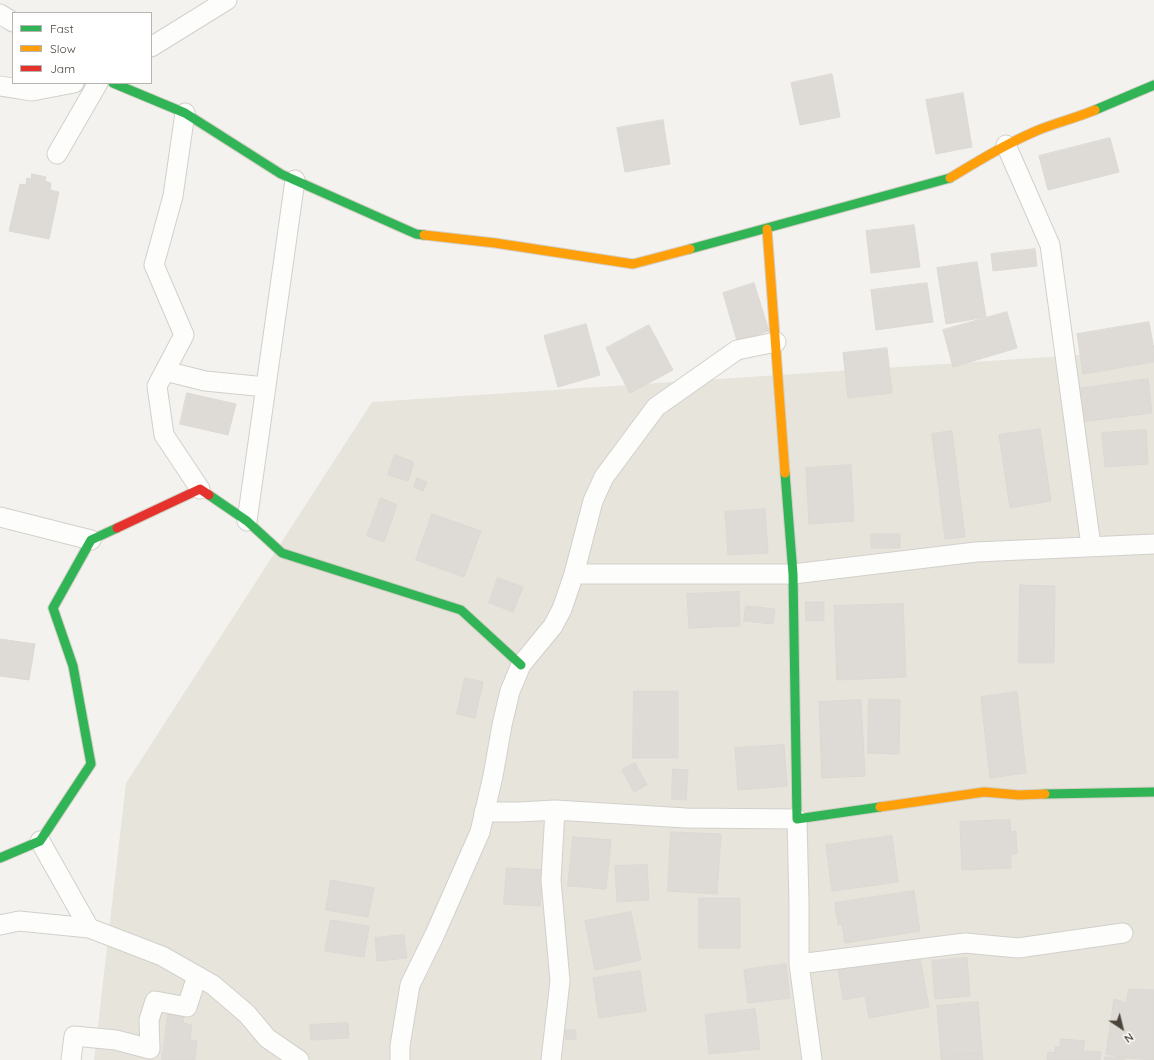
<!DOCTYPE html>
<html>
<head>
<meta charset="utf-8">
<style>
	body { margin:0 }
	#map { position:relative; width:1154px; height:1060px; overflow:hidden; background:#f4f2ee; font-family:Quicksand,sans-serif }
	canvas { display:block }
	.legend { position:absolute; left:12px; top:12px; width:140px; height:72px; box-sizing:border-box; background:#fff; border:1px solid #b7b4b0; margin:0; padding:5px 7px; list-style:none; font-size:12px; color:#4b4439 }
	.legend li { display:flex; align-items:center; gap:8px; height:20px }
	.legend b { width:20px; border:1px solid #b7b4b0 }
	.north { position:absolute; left:1102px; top:1008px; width:40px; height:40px; -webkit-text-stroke:3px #fff; paint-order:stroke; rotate:145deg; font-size:11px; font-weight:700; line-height:16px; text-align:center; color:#4b4439 }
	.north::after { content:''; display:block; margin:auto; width:14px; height:18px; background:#4b4439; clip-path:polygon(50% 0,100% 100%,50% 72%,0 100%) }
</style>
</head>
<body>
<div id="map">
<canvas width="1154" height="1060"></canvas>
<ul class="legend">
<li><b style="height:5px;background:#30b455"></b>Fast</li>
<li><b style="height:5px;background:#ff9f0a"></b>Slow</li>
<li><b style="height:5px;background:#e5322d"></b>Jam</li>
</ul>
<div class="north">N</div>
</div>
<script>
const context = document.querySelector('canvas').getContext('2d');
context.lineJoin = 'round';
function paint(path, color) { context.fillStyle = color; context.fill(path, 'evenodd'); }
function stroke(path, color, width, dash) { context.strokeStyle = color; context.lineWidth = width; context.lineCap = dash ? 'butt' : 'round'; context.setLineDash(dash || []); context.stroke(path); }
paint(new Path2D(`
	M1154,350V1060H94L126,783L372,402Z`), '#e7e4dc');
const building = new Path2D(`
	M832,74L840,117L800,125L791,83Z
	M963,93L972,147L936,154L926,100Z
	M663,120L670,164L625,172L617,128Z
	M1110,138L1119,172L1048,190L1039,156Z
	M32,174L46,177L45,181L51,183L50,190L59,192L49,239L9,231L20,184L26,185L27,178L31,179Z
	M914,225L920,267L871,273L866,231Z
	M1035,249L1037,266L993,271L991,254Z
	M977,262L986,317L946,324L937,268Z
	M754,283L769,331L737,341L723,293Z
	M927,283L933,322L876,330L871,290Z
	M1007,312L1017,348L953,367L943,330Z
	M1149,322L1154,350V362L1083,374L1077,334Z
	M586,324L600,375L558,387L544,336Z
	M649,325L673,370L630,393L606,348Z
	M887,348L892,393L848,398L843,353Z
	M1148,379L1152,413L1081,422L1077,389Z
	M187,393L236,404L228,435L180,424Z
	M1040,429L1051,501L1010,508L999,435Z
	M1146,430L1148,464L1105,467L1102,433Z
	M952,431L965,537L945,539L932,434Z
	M395,455L414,462L408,481L388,475Z
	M851,465L854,521L809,524L806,468Z
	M417,478L427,482L423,491L414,487Z
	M381,498L397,505L384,542L367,536Z
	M765,509L768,553L728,555L725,512Z
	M432,514L481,531L464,577L416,560Z
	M871,534H900V548H872Z
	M498,578L523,587L513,612L489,603Z
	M1020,585L1055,586L1054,663H1019Z
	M739,592L740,626L689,628L687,594Z
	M806,602H824V621H806Z
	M903,604L906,677L837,680L834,606Z
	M746,606L775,609L773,624L744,621Z
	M0,639L35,644L29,680L0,676Z
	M465,678L483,682L475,718L457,714Z
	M634,691H678V758H633Z
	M1017,692L1026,773L990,778L981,697Z
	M869,699L900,700L899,754L868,753Z
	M861,700L865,776L822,778L819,702Z
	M784,745L787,786L738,790L735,748Z
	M635,763L647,785L634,792L622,770Z
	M673,769L688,770L686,800L672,799Z
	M1010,820L1011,832L1016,831L1017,854H1011V868L962,870L960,822Z
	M671,832L721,834L717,894L668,891Z
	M892,836L898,882L832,891L826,845Z
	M573,837L611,840L606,889L568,886Z
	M647,865L649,900L617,902L615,866Z
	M507,868L543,870L540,906L504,904Z
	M331,880L374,888L368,917L326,910Z
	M914,891L920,931L845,943L842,924L838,925L835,903Z
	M699,898H740V948H699Z
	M631,912L641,960L595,970L585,921Z
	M331,920L369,926L364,957L325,951Z
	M404,935L407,958L377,961L375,938Z
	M919,953L929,1007L869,1018L865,996L843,1000L838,969Z
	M967,958L970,996L935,999L932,961Z
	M786,964L790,998L748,1003L744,970Z
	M640,971L646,1011L599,1018L593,978Z
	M1129,989L1154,990V1060L1125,1058L1106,1054L1114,999L1126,1003Z
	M978,1002L982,1053L941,1057L937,1006Z
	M755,1009L760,1049L709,1054L705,1015Z
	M168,1014L184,1016L183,1023L192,1025L190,1040L197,1041L195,1060H162Z
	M348,1023L349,1038L311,1040L310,1025Z
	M566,1030H576V1040L566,1039Z
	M1061,1039L1085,1041L1083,1051L1101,1052L1100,1060H1047L1048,1052L1055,1053V1047H1060Z
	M982,1053L983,1060H942L941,1057Z
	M1105,1057L1125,1058V1060H1105Z`);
paint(building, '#dedbd6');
stroke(building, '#dcd9d4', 1);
const street = new Path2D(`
	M0,14L13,22
	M151,47L227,0
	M0,86L32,91L74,83
	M185,113L173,196L154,265L184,335L157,386L164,435L200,489
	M1006,145L1050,245L1091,546
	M57,154L98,83
	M165,371L205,381L266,387
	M0,517L91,540
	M247,521L295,180
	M574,574H793L976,552L1154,544
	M484,812H519L555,810L686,818L797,819L799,904V964L812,1060
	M40,841L89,928L162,956L213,985L247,1014L267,1038L299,1060
	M0,925L19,921L89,928
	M799,964L965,943L1018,948L1123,933
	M71,1060L74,1036L116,1040L150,1049L149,1020L155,1001L187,1007L197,976
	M400,1060V1046L410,985L435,934L480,832L493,776L502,725L510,691L521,665L553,626L562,609L574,574L593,501L604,477L656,407L737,350L776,342
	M551,1060L560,981L551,880L555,810`);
const fast = new Path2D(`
	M113,83L185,113L281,174L416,234L424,235
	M1095,110L1154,85
	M690,249L950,178
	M785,473L793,574L797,819L880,807
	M209,495L247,521L282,553L461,610L521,665
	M1045,794L1154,792
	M0,858L40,841L91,764L73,666L53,608L91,540L117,528`);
const slow = new Path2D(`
	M950,178C978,161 1006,144 1036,131C1055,123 1076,118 1095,110
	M767,229L785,473
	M424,235L495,243L633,264L690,249
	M880,807L984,792L1019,795L1045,794`);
const jam = new Path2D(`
	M117,528L200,489L209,495`);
stroke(street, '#d2d0cb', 21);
stroke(fast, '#d3cfc5', 11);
stroke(slow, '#d3cfc5', 11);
stroke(jam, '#d3cfc5', 11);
stroke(street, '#fdfdfc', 19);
stroke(fast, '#30b455', 9);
stroke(slow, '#ff9f0a', 9);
stroke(jam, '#e5322d', 9);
</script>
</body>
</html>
